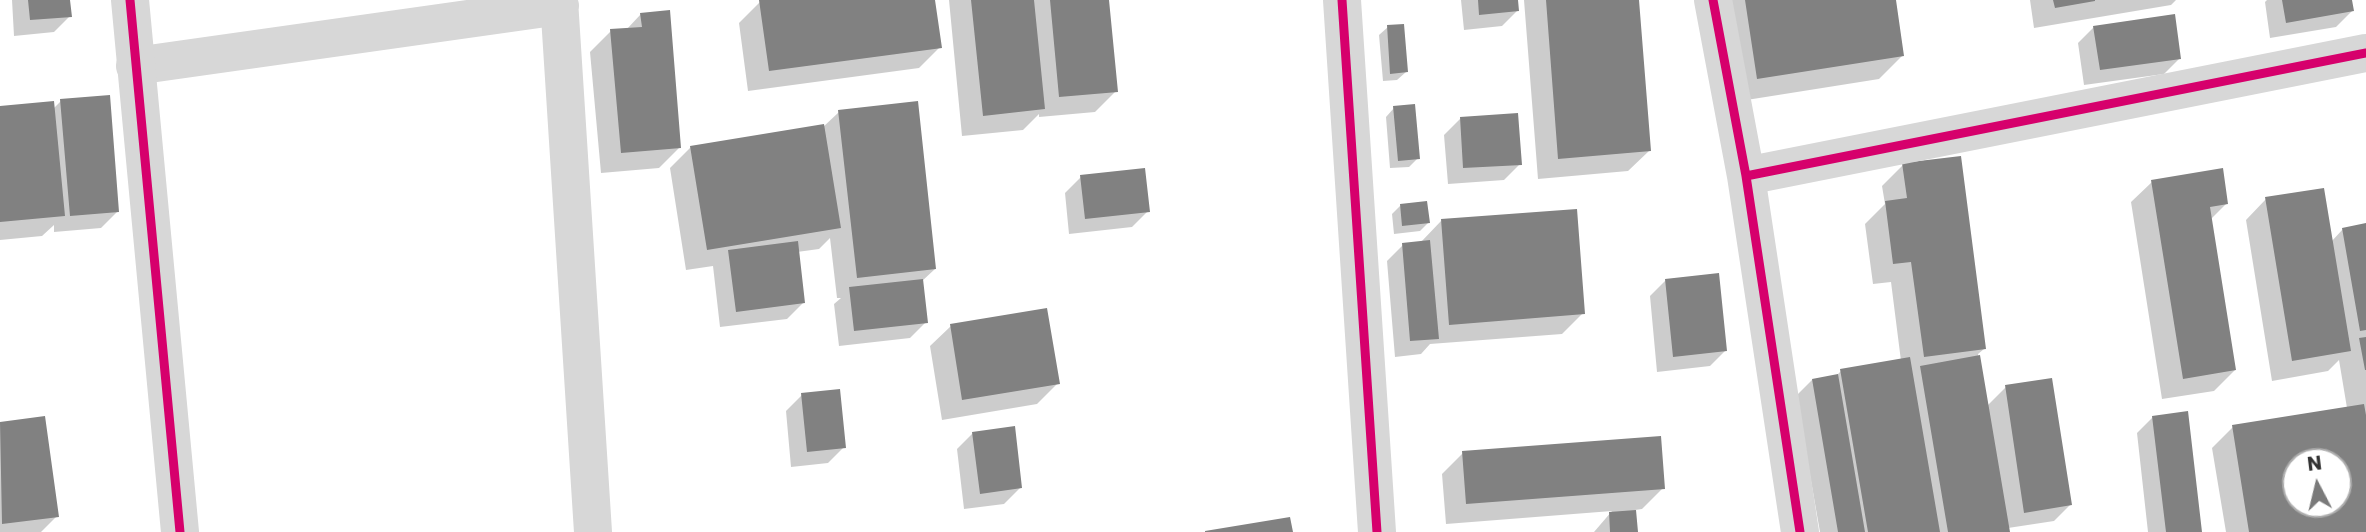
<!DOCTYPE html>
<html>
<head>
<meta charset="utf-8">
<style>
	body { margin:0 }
	#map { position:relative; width:2366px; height:532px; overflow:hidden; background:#fff; font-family:Poppins,sans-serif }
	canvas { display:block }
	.north { position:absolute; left:2282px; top:448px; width:70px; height:70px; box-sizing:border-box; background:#fff; border:2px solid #adadad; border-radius:50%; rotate:353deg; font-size:19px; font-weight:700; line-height:28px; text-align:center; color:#333 }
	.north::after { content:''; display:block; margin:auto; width:24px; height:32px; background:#7a7a7a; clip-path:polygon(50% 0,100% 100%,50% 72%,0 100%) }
</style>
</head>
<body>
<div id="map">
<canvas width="2366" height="532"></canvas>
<div class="north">N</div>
</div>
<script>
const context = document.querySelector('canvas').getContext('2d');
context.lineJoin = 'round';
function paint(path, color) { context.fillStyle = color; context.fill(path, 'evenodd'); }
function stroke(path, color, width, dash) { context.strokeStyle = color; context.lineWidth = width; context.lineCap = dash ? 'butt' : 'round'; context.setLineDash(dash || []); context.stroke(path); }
paint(new Path2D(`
	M12,0H69L70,16L54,32L14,36Z
	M772,0H933L940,47L919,68L748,91L739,23L760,2Z
	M949,0H1107L1116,91L1095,112L1039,117V114L1023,130L962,136Z
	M1461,0H1516L1518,10L1502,26L1464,30Z
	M1524,0H1637L1649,151L1628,171L1538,179Z
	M1718,0H1894L1902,56L1879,79L1734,102Z
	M2030,0H2176L2171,5L2034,28Z
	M2267,0H2350L2352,11L2336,27L2270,38L2265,2Z
	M641,14L680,147L659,168L601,173L590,52L611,31L626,30Z
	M1388,27L1406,72L1397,80L1383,81L1379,35Z
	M2094,27L2180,58L2164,74L2084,85L2078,43Z
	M61,101L117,212L101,228L54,232V225L42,236L0,240V108L53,109Z
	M1394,108L1418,158L1409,167L1390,168L1386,117Z
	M839,112L935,269L921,282L926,322L910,338L839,346L834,304L841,298H837L830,238L819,249L797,252L803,303L787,319L720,327L713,266L686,270L670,168L691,147L822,128Z
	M1460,119L1520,164L1504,180L1448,184L1444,135Z
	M1903,165L1984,349L1978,354L1987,406L2006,387L2070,505L2054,521L2008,528V532H1820L1796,396L1812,380L1836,376L1841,371L1901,361L1891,282L1873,284L1865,224L1885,204L1882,186Z
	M1081,177L1148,211L1132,227L1069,234L1065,193Z
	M2152,182L2227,203L2210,220L2235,370L2214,391L2162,399L2131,202Z
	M2266,199L2331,242L2343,229L2366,225V532H2226L2212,448L2233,427L2347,408L2339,360L2328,371L2272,381L2246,220ZM2296,462H2338V504H2296Z
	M1400,206L1428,223L1420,231L1394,234L1392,214Z
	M1441,221L1583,313L1562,334L1430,344L1421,354L1395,357L1387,261L1403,245L1421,242Z
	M1666,280L1726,350L1710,366L1657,372L1650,296Z
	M951,326L1058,383L1037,404L942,420L930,346Z
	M802,395L844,447L828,463L791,467L786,411Z
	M2153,417L2201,532H2148L2137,433Z
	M43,418L57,516L41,532H0V423Z
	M973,433L1020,488L1004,504L964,509L957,449Z
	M1463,453L1663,488L1642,509L1635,510L1636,532H1594L1612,511L1446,524L1442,474Z`), '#0003');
paint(new Path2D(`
	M28,0H70L72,17L30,20Z
	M759,0H935L942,48L769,71Z
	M971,0H1034L1045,109L983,116Z
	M1050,0H1109L1118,92L1059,97Z
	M1478,0H1518L1519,11L1479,15Z
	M1546,0H1639L1651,151L1558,159Z
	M1745,0H1896L1904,56L1757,79Z
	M2053,0H2095V1L2055,8Z
	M2282,0H2352L2354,11L2286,23Z
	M670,10L681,148L621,153L610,29L642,27L640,13Z
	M2175,14L2181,59L2100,70L2093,26Z
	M1404,24L1408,72L1390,74L1387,25Z
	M110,95L119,212L70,216L60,99Z
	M54,101L65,216L0,222V106Z
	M918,101L936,269L857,278L838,110Z
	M1415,104L1420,159L1398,161L1393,106Z
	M1518,113L1522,165L1463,168L1460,117Z
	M824,124L841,228L707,250L690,146Z
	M1961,156L1986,349L1924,357L1911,262L1893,264L1885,201L1907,198L1902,163Z
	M1145,168L1150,212L1085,219L1080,175Z
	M2223,168L2228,204L2210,207L2236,370L2183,379L2151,180Z
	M2324,188L2351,351L2292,361L2265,197Z
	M1427,201L1430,223L1402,226L1400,204Z
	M1577,209L1585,314L1449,325L1441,219Z
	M2366,223V330L2360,331L2342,228Z
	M1430,240L1439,339L1410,341L1402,243Z
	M798,241L805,303L736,312L728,250Z
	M1719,273L1727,351L1673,357L1665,279Z
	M923,279L928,323L854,331L849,287Z
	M1047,308L1060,384L962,400L950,324Z
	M2366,337V370H2365L2359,338Z
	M1980,355L2010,532H1948L1920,366Z
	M1910,357L1940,532H1868L1840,369Z
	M1838,374L1865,532H1838L1812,379Z
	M2052,378L2072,505L2024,513L2005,385Z
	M840,389L846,448L807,452L801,393Z
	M2364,404L2366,415V532H2249L2232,425ZM2296,462H2338V504H2296Z
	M2188,411L2202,532H2166L2152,416Z
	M45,416L59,517L2,524L0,422Z
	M1015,426L1022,488L980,494L972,432Z
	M1661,436L1665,489L1466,504L1462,451Z
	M1636,510L1638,532H1610L1609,512Z
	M1290,517L1293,532H1205V531Z`), '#818181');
stroke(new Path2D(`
	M559,0L593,532
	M1342,0L1377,532
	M1713,0L1746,176L1800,532
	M135,66L560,6
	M1746,176L2366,53`), '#d7d7d7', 38);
stroke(new Path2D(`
	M130,0L180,532`), '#d7d7d7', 38);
stroke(new Path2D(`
	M130,0L180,532
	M1342,0L1377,532
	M1713,0L1746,176L1800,532
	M1746,176L2366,53`), '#d6006c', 9);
</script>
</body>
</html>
